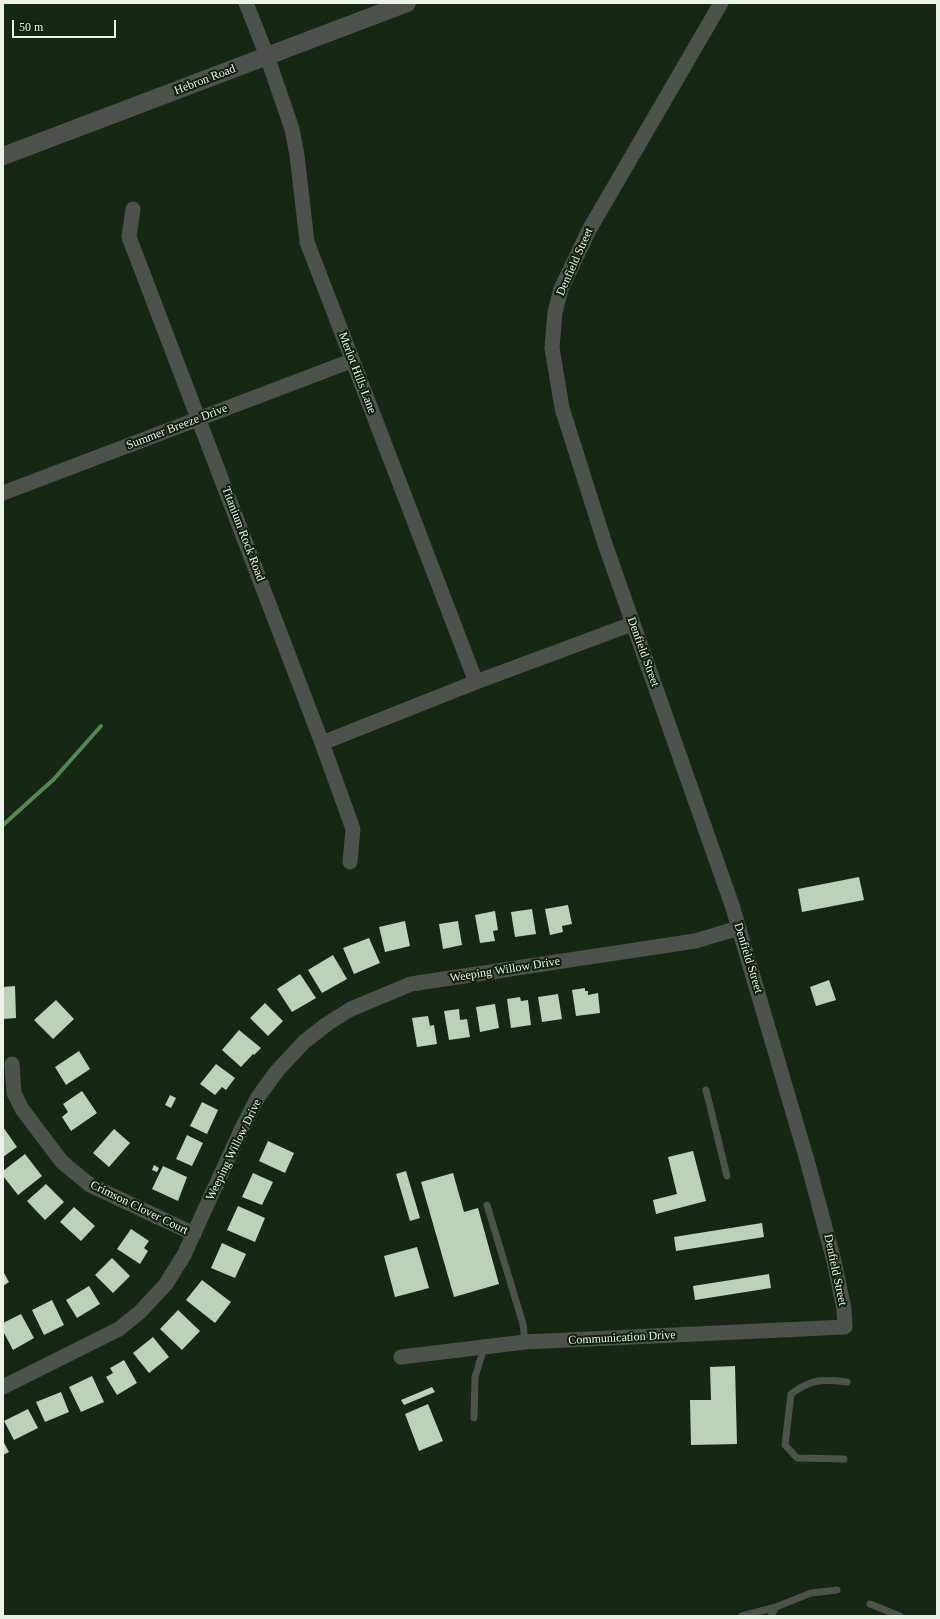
<!DOCTYPE html>
<html>
<head>
<meta charset="utf-8">
<style>
	body { margin:0 }
	#map { position:relative; width:940px; height:1619px; overflow:hidden; background:#172715; font-family:Georgia,serif }
	canvas { display:block }
	.frame { position:absolute; inset:0; border:4px solid #e9f4e7; pointer-events:none }
	.scale { position:absolute; left:12px; top:20px; width:104px; height:18px; box-sizing:border-box; border:2px solid #e9f4e7; border-top:0; padding-left:5px; font-size:12px; line-height:14px; white-space:nowrap; color:#e9f4e7; -webkit-text-stroke:3px #0e1e0c; paint-order:stroke }
</style>
</head>
<body>
<div id="map">
<canvas width="940" height="1619"></canvas>
<div class="frame"></div>
<div class="scale">50 m</div>
</div>
<script>
const context = document.querySelector('canvas').getContext('2d');
context.lineJoin = 'round';
function stroke(path, color, width, dash) { context.strokeStyle = color; context.lineWidth = width; context.lineCap = dash ? 'butt' : 'round'; context.setLineDash(dash || []); context.stroke(path); }
function paint(path, color) { context.fillStyle = color; context.fill(path, 'evenodd'); }
function label(font, color, halo, rows, align = 'center') {
  context.font = font + ' Georgia,serif'; context.lineWidth = 4; context.setLineDash([]); context.textBaseline = 'middle'; context.strokeStyle = halo; context.fillStyle = color; for (const [text, x, y, turn = 0] of rows) {
    context.save(); context.translate(x, y); context.rotate((+turn || 0) * Math.PI / 180); context.textAlign = isNaN(turn) ? turn : align; if (halo) context.strokeText(text, 0, 0); context.fillText(text, 0, 0); context.restore();
  }
}
stroke(new Path2D(`
	M3,825L54,779L101,726`), '#53884e', 4);
paint(new Path2D(`
	M859,877L864,900L802,912L798,889Z
	M568,905L572,924L562,926L563,932L550,935L545,909Z
	M532,909L536,934L515,937L511,912Z
	M495,911L498,930L493,931L495,941L480,943L475,915Z
	M405,921L410,946L385,952L379,927Z
	M458,921L462,945L443,949L439,924Z
	M369,938L380,963L354,974L343,948Z
	M333,955L347,979L322,993L308,970Z
	M300,974L316,998L292,1012L277,989Z
	M829,980L836,1000L816,1006L810,987Z
	M15,986L16,1018L3,1019V987Z
	M585,988V991H588V995L598,993L600,1013L576,1016L572,990Z
	M558,994L562,1019L542,1022L538,997Z
	M520,997L521,1001L528,1000L531,1025L511,1028L507,999Z
	M56,1000L74,1019L53,1039L34,1020Z
	M265,1003L283,1021L268,1036L250,1018Z
	M495,1004L499,1028L480,1032L476,1007Z
	M459,1009L460,1020L467,1019L470,1037L449,1040L444,1011Z
	M428,1016L430,1026L434,1025L437,1044L417,1047L412,1018Z
	M239,1030L261,1048L254,1055L253,1054L241,1067L222,1050Z
	M79,1051L90,1069L66,1085L55,1067Z
	M216,1064L235,1078L226,1090L222,1087L215,1095L200,1084Z
	M82,1091L97,1113L71,1131L62,1117L68,1112L63,1104Z
	M170,1095L176,1098L171,1108L165,1105Z
	M202,1102L218,1110L207,1134L190,1126Z
	M3,1127L17,1147L3,1157Z
	M114,1129L130,1143L109,1167L93,1153Z
	M187,1135L203,1143L192,1166L176,1159Z
	M268,1141L294,1153L285,1173L259,1161Z
	M693,1151L706,1201L656,1214L653,1200L677,1194L668,1157Z
	M25,1154L42,1176L18,1195L3,1176V1171Z
	M154,1165L159,1168L157,1172L152,1170Z
	M163,1166L187,1177L178,1201L152,1189Z
	M406,1171L420,1218L410,1221L396,1174Z
	M253,1173L273,1182L262,1205L242,1197Z
	M453,1173L464,1212L478,1208L499,1284L454,1297L421,1182Z
	M46,1184L64,1202L45,1220L27,1201Z
	M238,1206L265,1218L255,1242L227,1230Z
	M74,1207L95,1226L81,1241L60,1222Z
	M762,1223L764,1237L676,1251L674,1237Z
	M131,1229L149,1241L144,1248L148,1251L140,1264L117,1249Z
	M222,1243L246,1254L235,1278L211,1268Z
	M417,1247L429,1288L395,1297L384,1256Z
	M112,1258L130,1276L113,1293L95,1275Z
	M3,1271L9,1282L3,1286Z
	M769,1274L771,1288L695,1300L693,1286Z
	M202,1280L231,1302L215,1323L186,1300Z
	M89,1286L100,1304L77,1318L66,1300Z
	M52,1300L64,1325L44,1335L32,1310Z
	M178,1310L200,1331L182,1350L160,1329Z
	M21,1314L34,1338L13,1350L3,1331V1323Z
	M153,1337L169,1357L149,1373L133,1353Z
	M124,1360L137,1383L117,1395L106,1377L113,1373L110,1368Z
	M735,1366L737,1444L691,1445L690,1400H711L710,1367Z
	M92,1376L104,1402L81,1412L69,1387Z
	M432,1387L435,1392L404,1405L401,1400Z
	M61,1392L69,1412L45,1422L36,1402Z
	M428,1404L443,1441L419,1451L405,1414Z
	M28,1409L38,1428L14,1440L4,1421Z
	M3,1441L9,1452L3,1455Z`), '#bdd1ba');
stroke(new Path2D(`
	M706,1090L727,1176
	M487,1205L523,1324L525,1342
	M474,1418L475,1377L484,1348
	M844,1459L797,1458L785,1445L791,1394C811,1379 822,1379 847,1382
	M870,1604L900,1616
	M742,1616L776,1607
	M771,1616L776,1607L811,1593L837,1590`), '#4b534a', 7);
stroke(new Path2D(`
	M246,3L267,56L292,129L297,155L307,242L476,682
	M133,209L129,237L322,743L353,829L350,862
	M3,493L351,361
	M322,743L476,682L632,624
	M12,1064L14,1093L22,1109L62,1162L90,1185L194,1234
	M401,1357L525,1342L845,1327L844,1309L834,1261L807,1160L732,905L605,544L562,408L552,348L555,312L561,289L589,230L721,3
	M3,1387L119,1329L140,1312L166,1284L184,1255L242,1128L258,1097L277,1071L304,1042L327,1024L351,1009L411,984L695,941L739,928`), '#4b534a', 15);
stroke(new Path2D(`
	M3,156L407,3`), '#4b534a', 18);
label('12px', '#e9f4e7', '#0e1e0c', [
	["Hebron Road",205,80,-21],
	["Denfield Street",575,262,-66],
	["Merlot Hills Lane",357,373,69],
	["Summer Breeze Drive",177,427,-21],
	["Titanium Rock Road",243,534,69],
	["Denfield Street",643,652,70],
	["Denfield Street",748,958,73],
	["Weeping Willow Drive",505,970,-9],
	["Weeping Willow Drive",234,1150,-64],
	["Crimson Clover Court",139,1208,26],
	["Denfield Street",835,1270,78],
	["Communication Drive",622,1338,-3]
]);
</script>
</body>
</html>
